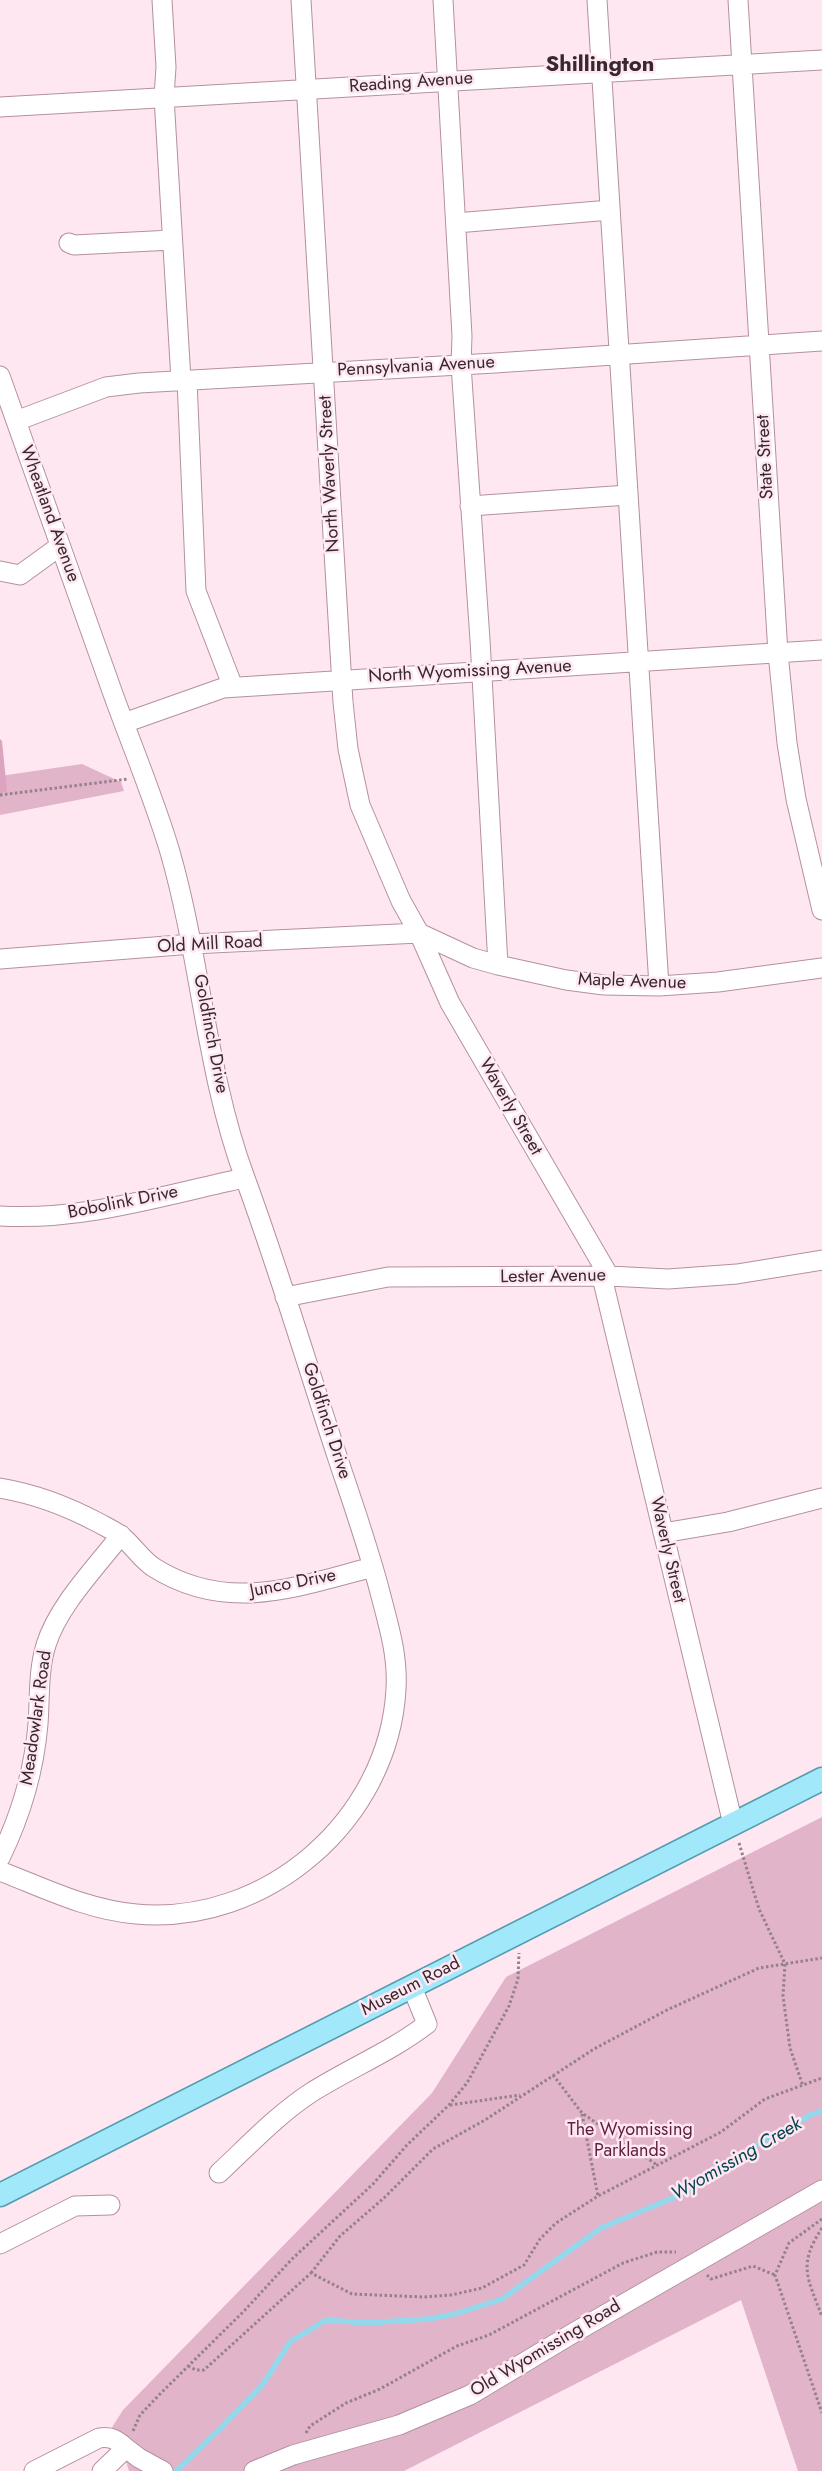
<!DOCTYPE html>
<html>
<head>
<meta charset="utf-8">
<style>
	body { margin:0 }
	canvas { display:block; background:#ffe7f2 }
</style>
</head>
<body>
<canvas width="822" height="2471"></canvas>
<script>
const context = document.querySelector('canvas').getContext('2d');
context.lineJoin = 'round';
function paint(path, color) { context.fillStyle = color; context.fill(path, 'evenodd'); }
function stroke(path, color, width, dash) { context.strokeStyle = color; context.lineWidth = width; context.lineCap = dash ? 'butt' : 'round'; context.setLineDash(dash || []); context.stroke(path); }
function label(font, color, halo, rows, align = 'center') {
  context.font = font + ' Jost,sans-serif'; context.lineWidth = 5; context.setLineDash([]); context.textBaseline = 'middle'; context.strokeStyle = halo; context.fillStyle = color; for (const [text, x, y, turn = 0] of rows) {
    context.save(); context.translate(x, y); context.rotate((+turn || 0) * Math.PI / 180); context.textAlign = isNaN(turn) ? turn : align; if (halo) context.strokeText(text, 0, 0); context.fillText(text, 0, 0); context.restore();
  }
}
paint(new Path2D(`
	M82,764L121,782L124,791L0,815V776Z
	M822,1817V2471H798L741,2300L404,2471H129L119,2439L109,2432L123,2410L432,2093L506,1977Z`), '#e2b4ca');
paint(new Path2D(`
	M0,739L2,741L7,791L0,794Z`), '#dca4bf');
stroke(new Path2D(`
	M176,2471L220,2429L263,2384L290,2342L326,2320L366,2323L428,2319L455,2314L502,2299L601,2228L687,2192L761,2142L779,2135L810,2115L822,2111`), '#94d9eb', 5.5);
const minor = new Path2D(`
	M162,0L166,67L164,97L181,380
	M301,0L343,702L348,749L360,805L401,901L419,933L450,1003L609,1276
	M443,0L462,336L461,365L480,640L498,965
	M597,0L659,986
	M738,0L778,653L787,743L796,799L822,910
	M0,107L822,60
	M456,223L610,210
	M69,243L74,245L172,240
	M0,376C37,481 74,586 112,691C131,744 154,798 170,852C201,960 206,1073 245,1178C279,1270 307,1365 338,1459C353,1504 369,1549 381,1596C389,1627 398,1656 396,1689C389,1820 266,1926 136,1914C88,1910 44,1888 0,1871
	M187,380L196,591L233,687
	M16,421L106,387L139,383L495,363L822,341
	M470,506L628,495
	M0,571L20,575L60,546
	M124,723L223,688L822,650
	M0,959L192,944L419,933L473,958L498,965L566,980L604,985L659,986L718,982L822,968
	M0,1216C83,1221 164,1195 244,1178
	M602,1277L733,1824
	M285,1297L388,1277L609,1276L668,1279L737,1274L822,1260
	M0,1488C36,1494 65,1505 97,1522C104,1526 113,1530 120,1535C132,1544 140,1558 153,1567C227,1614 296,1587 373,1567
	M663,1533L728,1522L822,1498
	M0,1858C21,1815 34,1772 38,1724C40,1697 38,1671 46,1645C58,1606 96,1567 121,1535
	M219,2173C249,2145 278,2114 312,2092C350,2068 392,2051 427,2024L412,1987
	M0,2244L75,2206L110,2205
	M34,2471L99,2438C111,2436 117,2440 126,2448
	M102,2471L126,2448L139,2458L163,2471
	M254,2471L293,2455L399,2425L470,2395L575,2332L822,2190`);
const major = new Path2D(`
	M0,2195L822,1779`);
stroke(minor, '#b490a1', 21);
stroke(major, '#539cb0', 25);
stroke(new Path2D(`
	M0,795L128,779
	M739,1843L759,1909L785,1964L783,1996L790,2048L803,2086
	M553,2075L582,2113L657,2165
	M450,2105L520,2095
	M582,2114L598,2196
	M822,2219L789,2243L775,2275L822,2413
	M822,2228C797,2266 808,2278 822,2317
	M311,2273L340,2236L384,2198L433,2149L485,2120L594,2049L667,2010L759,1968L822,1958
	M707,2275L711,2279L753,2266L775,2275
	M188,2366L196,2370H204L311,2273L352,2294L424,2297L451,2295L482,2288L524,2265L540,2239L556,2223L598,2196L721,2132L765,2099L822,2078
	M133,2431L140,2415L159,2395L244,2311L292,2259L373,2184L407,2145L449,2105L467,2083L509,2006L518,1979L519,1953
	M306,2433L310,2426L346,2403L380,2389L457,2346L489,2335L623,2263L657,2252H676`), '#94818a', 3, [2.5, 2.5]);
stroke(minor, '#fff', 19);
stroke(major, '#a1e9fa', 22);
label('18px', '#37282f', '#ffe7f2', [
	["Reading Avenue",411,83,-4],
	["Pennsylvania Avenue",416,367,-3],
	["State Street",766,457,-93],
	["North Waverly Street",330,474,-93],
	["Wheatland Avenue",49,514,70],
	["North Wyomissing Avenue",470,672,-3],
	["Old Mill Road",210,945,-3],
	["Maple Avenue",632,982,2],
	["Goldfinch Drive",210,1034,79],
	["Waverly Street",510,1107,60],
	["Bobolink Drive",123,1203,-11],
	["Lester Avenue",553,1277,-1],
	["Goldfinch Drive",326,1421,72],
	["Waverly Street",667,1550,77],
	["Junco Drive",293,1584,-11],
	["Meadowlark Road",37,1718,-82],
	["Museum Road",411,1987,-27],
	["Old Wyomissing Road",546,2349,-31]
]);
label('18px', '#5e1e42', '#ffe7f2', [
	["The Wyomissing",630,2131],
	["Parklands",630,2152]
]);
label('italic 19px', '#054652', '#ffe7f2', [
	["Wyomissing Creek",737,2160,-30]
]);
label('bold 22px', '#37282f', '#ffe7f2', [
	["Shillington",600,66]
]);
</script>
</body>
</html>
